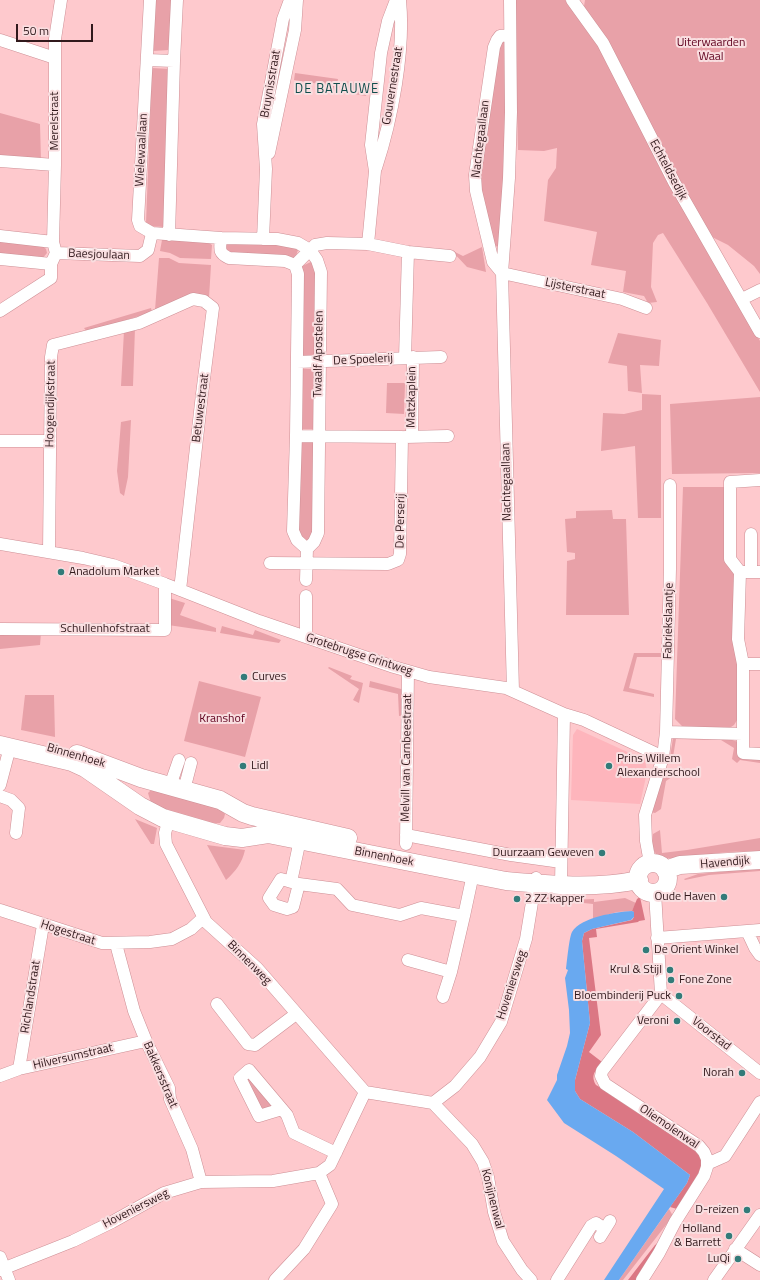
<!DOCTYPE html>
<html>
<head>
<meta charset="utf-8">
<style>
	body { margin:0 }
	#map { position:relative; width:760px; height:1280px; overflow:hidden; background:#fec9cd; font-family:"Titillium Web",sans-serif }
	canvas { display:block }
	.scale { position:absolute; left:16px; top:24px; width:77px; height:18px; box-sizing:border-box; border:2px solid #31191c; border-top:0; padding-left:5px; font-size:12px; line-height:14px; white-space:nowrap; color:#31191c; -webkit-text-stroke:3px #f9dee0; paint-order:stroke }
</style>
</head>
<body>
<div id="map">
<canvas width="760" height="1280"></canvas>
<div class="scale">50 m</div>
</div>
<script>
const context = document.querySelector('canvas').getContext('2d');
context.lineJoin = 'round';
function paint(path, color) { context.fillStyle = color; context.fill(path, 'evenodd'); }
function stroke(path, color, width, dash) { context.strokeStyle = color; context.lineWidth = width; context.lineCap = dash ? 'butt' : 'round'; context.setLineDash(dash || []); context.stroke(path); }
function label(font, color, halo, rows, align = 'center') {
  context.font = font + ' "Titillium Web",sans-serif'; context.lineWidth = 4; context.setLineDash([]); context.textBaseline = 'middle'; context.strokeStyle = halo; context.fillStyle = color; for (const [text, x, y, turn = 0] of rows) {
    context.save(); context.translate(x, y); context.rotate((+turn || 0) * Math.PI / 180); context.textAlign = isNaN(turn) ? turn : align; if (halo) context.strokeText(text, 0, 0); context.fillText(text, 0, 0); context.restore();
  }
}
paint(new Path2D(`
	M577,729L645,760L647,772L640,804L571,800L573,735Z`), '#feb5bc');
paint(new Path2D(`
	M155,0H173L169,50L153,51Z
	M514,0H565L599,45L760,341V392L707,303L663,233L658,235L653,243L651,287L657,302L648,303L644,296L623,292L626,271L591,265L597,232L544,221L548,180L556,168L557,148L544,151L518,150Z
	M585,0H760V274L754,266L728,245L712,237L702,222L584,6Z
	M507,39L509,115L499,246L494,247L478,176L499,42Z
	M152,68L171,69L164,227L149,226L146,223Z
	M295,73L338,79L336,91L326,90V85L294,80Z
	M343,81L368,84L366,96L341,92Z
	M0,113L40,124L41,161L0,156Z
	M0,238L41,244L46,249L47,253L41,260L0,255Z
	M162,240H205L212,245L211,259L180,258L170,253L160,251Z
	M226,244H288L299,247L295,259L233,255L225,249Z
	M482,247L486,272L467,267L451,250L463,256Z
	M159,258H169L179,263L211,265L209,298L155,310Z
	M313,261L315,272L314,357H300V267Z
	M151,308L152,312L87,332L84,328Z
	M135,328L133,386H121L124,331Z
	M618,333L661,340L659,366L640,365L642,393L628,391L627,366L608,363Z
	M300,369H315L314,429H300Z
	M387,383H405L404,414L386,413Z
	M642,394L661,395V518H638L635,446L601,451L603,413L624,414L642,410Z
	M760,397V473L672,474L670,404Z
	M131,420L128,477L124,496L120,493L117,471L121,422Z
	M300,441H314L313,531L312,536L306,542L298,532Z
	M683,487H725L735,572L739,668V717L734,725L728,729L682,726L675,719Z
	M612,510L613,519H626L629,615H566L567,561L575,559V553L567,552L565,519L576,518V511Z
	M169,598L185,603L180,615L216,628V632L168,625Z
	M222,626L253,635L255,630L281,640L279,643L220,633Z
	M0,633H41L40,645L0,649Z
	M634,653H662V657H637L629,688L654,694V697L623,691Z
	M329,667L352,676L350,679L363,683L359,703L353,700L359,689L328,668Z
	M199,681L261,697L245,757L184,741Z
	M370,681L405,690V715L399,716L398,694L369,687Z
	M25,695H54L55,737L21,730Z
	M673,738L732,740L738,742L760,757V763L740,760L737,763L732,759L734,748L721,740L676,739L673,757H670Z
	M664,773L674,774L672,777L666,781L661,809L655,813L651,812Z
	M154,787L216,806L225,814L224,818L220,823L209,824L184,820L151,803L148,793Z
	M135,819L157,828L154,844H151Z
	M660,830L662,853L687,850L760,838V851L727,852L680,858H667L656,854L652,847L653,834Z
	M207,845L245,850C242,863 236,871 226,880Z
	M760,868V871L709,875L685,880L684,879L698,874Z
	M538,896L572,900L594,899V902L625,898L636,903L632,911L617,912L593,919V904L537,898Z
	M249,1076L274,1107L259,1110L247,1077Z
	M669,1209L673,1216L623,1280H619Z`), '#e8a1a8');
paint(new Path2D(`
	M640,897L645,920L639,921L638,922L596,929L597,937L589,938L601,1035L589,1052L602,1062C596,1070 590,1075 596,1085L637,1108L698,1152L701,1159V1171L677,1209L670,1207L687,1183L690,1175L633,1132L580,1099L575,1091V1080L590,1023L582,941L584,933L592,929L632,920L634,917V912L632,911L637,899Z
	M658,1243L640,1280H628L655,1245Z`), '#db7784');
paint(new Path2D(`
	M632,911L634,912V917L631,920L592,929L584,933L582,941L590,1023L575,1080V1091L580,1099L633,1132L690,1175L687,1183L619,1280H604L664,1189L616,1156L564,1123L547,1100L557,1080V1075L567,1046L570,1033L569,1010L565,978L568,970L566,969C567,962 569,938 572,932C581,917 616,912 632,911Z`), '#69a9f0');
const street = new Path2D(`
	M150,0L138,220L140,226L152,233L221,238L277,239L298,243L310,250L317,260L321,272L318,533L314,542L307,549L306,580
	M510,0L511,112L509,178L502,273L513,691
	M572,0L603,43L674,182L760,332
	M0,40L55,58
	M147,60L174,61
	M269,153L295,30L297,0
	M0,161L55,165
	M376,168C392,119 405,51 400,0
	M169,235L174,61L177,0
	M0,236L53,242
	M221,238C220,249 218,253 229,258L285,261L295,265L298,274L296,436L293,531L297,540L307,549
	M263,239L266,169L263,124L283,19L290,0
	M368,244L375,171L371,145L381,53L388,21L396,0
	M56,253L140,256L148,250L152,233
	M0,259L51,264
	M295,265L315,245L327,243L368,244L408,252L450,256
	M502,273L493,262L476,191L475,175L494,47L497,40L500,36L510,35
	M502,273L622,299L646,308
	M742,299L760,290
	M0,311L51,278V264L56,253L53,242L55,165V39L61,0
	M405,358L408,252
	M297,362L441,357
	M405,437L448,436
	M412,437L413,357
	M0,441H50
	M760,480L730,482V559L740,572H760
	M0,544L83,558L113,565L165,584L259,621L394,667L429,677L506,688L564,714L561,885
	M49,552L51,357L53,345L139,323L193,299L204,301L213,308L202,394L180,590
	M270,563L388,564L398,560L400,554L402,437L296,436
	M740,572L738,639L743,664H760
	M751,572V534
	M306,596V637
	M0,629L165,630V584
	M743,664V753L760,754
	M564,714L584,720L663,757
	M666,732L743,734
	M0,785L10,747
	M170,786L179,760
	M184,790L191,763
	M0,796L11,800L19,808L16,833
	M169,819L165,833L166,844L206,922L257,968L365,1092
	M406,835L511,855L561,862
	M406,844L408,671
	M650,863L646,841L645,815L663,757L666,732L670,569V485
	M281,879L299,884L293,907L287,909L274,905L269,898Z
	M291,882L301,835
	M299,884L337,889L352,905L400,915L421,908L464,916L473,874
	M655,892L661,994
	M0,910L102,943L150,942L172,939L191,929L203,918
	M747,931L755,948L760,955
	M657,938L760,930
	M116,944L134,1011L146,1041L169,1088L170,1099L192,1149L201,1182
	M408,960L451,972
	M661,994L760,1073
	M443,997L451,972L464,916
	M217,1004L248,1044L255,1045L296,1014
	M19,1069L43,925
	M0,1076L19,1069L146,1041
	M365,1092L433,1103L455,1086L480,1057L501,1022L526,939L536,878
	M433,1103L472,1144L483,1162L488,1177L494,1212L503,1241L522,1270L531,1280
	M282,1109L259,1116L240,1078L249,1070L287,1115L294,1133L336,1153
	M707,1164L725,1156L760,1102
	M600,1237L610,1221
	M735,1249L760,1265
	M0,1257L9,1280
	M0,1270L73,1241L112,1222L164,1193L201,1182L273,1181L319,1173L330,1165L365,1092
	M275,1280L304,1249L332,1204L319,1173
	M557,1280L591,1226L596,1223L605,1229
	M642,1280L659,1253L675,1222L704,1176L707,1167V1159L704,1152L699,1146L605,1084L601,1076L602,1071L661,994
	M714,1280L760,1215`);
const secondary = new Path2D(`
	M0,745L72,762L85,768L140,806L163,818L225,836L242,838L268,834L506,881C550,885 595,889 639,880
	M77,754L141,778L220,800L243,813L252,816L348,838
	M638 878a15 15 0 1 1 30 0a15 15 0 1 1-30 0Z
	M665,870L680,865L760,860`);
stroke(street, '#cd8f95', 13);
stroke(secondary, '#cd8f95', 19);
stroke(street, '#fff', 12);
stroke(secondary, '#fff', 18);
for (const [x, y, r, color] of [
	[61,572,4,"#327b79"],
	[244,677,4,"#327b79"],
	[243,766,4,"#327b79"],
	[609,766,4,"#327b79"],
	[602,853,4,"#327b79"],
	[724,897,4,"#327b79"],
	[517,899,4,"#327b79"],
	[646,950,4,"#327b79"],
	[670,970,4,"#327b79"],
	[671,980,4,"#327b79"],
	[679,996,4,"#327b79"],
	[677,1021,4,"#327b79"],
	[742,1073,4,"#327b79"],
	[747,1210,4,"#327b79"],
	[729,1236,4,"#327b79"],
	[738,1259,4,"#327b79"]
]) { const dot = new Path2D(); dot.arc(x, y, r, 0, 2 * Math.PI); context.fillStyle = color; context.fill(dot); stroke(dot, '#f9dee0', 1.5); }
label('12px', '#5f001e', '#f9dee0', [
	["Uiterwaarden",711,43],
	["Waal",711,57],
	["Kranshof",222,719]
]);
label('12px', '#31191c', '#f9dee0', [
	["Bruynisstraat",271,84,-80],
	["Gouvernestraat",393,86,-81],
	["Merelstraat",55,121,-90],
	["Nachtegaallaan",481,139,-83],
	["Wielewaallaan",142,150,-87],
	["Echteldsedijk",668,170,62],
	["Baesjoulaan",99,255,2],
	["Lijsterstraat",575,289,12],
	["Twaalf Apostelen",319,354,-89],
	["De Spoelerij",363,360,-3],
	["Matzkaplein",412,397,-89],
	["Hoogendijkstraat",51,404,-89],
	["Betuwestraat",201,408,-83],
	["Nachtegaallaan",507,482,-91],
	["De Perserij",401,521,-89],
	["Fabriekslaantje",669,621,-89],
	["Schullenhofstraat",105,629],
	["Grotebrugse Grintweg",359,655,18],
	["Binnenhoek",76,756,16],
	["Melvill van Carnbeestraat",407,758,-89],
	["Binnenhoek",384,857,11],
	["Havendijk",725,863,-5],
	["Hogestraat",68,933,18],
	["Binnenweg",249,963,45],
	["Hoveniersweg",512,985,-72],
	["Richlandstraat",31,997,-81],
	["Voorstad",711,1034,38],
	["Hilversumstraat",73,1057,-13],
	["Bakkersstraat",160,1075,67],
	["Oliemolenwal",669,1127,34],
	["Konijnenwal",492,1199,76],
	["Hoveniersweg",136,1209,-27]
]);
label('12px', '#31191c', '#f9dee0', [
	["Anadolum Market",69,572,"left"],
	["Curves",252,677,"left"],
	["Prins Willem",617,759,"left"],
	["Alexanderschool",617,773,"left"],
	["Lidl",251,766,"left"],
	["Duurzaam Geweven",594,853],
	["Oude Haven",716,897],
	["2 ZZ kapper",525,899,"left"],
	["De Orient Winkel",654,950,"left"],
	["Krul & Stijl",662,970],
	["Fone Zone",679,980,"left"],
	["Bloembinderij Puck",671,996],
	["Veroni",669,1021],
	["Norah",734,1073],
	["D-reizen",739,1210],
	["Holland",721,1229],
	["& Barrett",721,1243],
	["LuQi",730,1259]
], 'right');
context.letterSpacing = '1px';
label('13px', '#104e4d', '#f9dee0', [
	["DE BATAUWE",337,90]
]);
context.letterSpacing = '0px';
</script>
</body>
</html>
